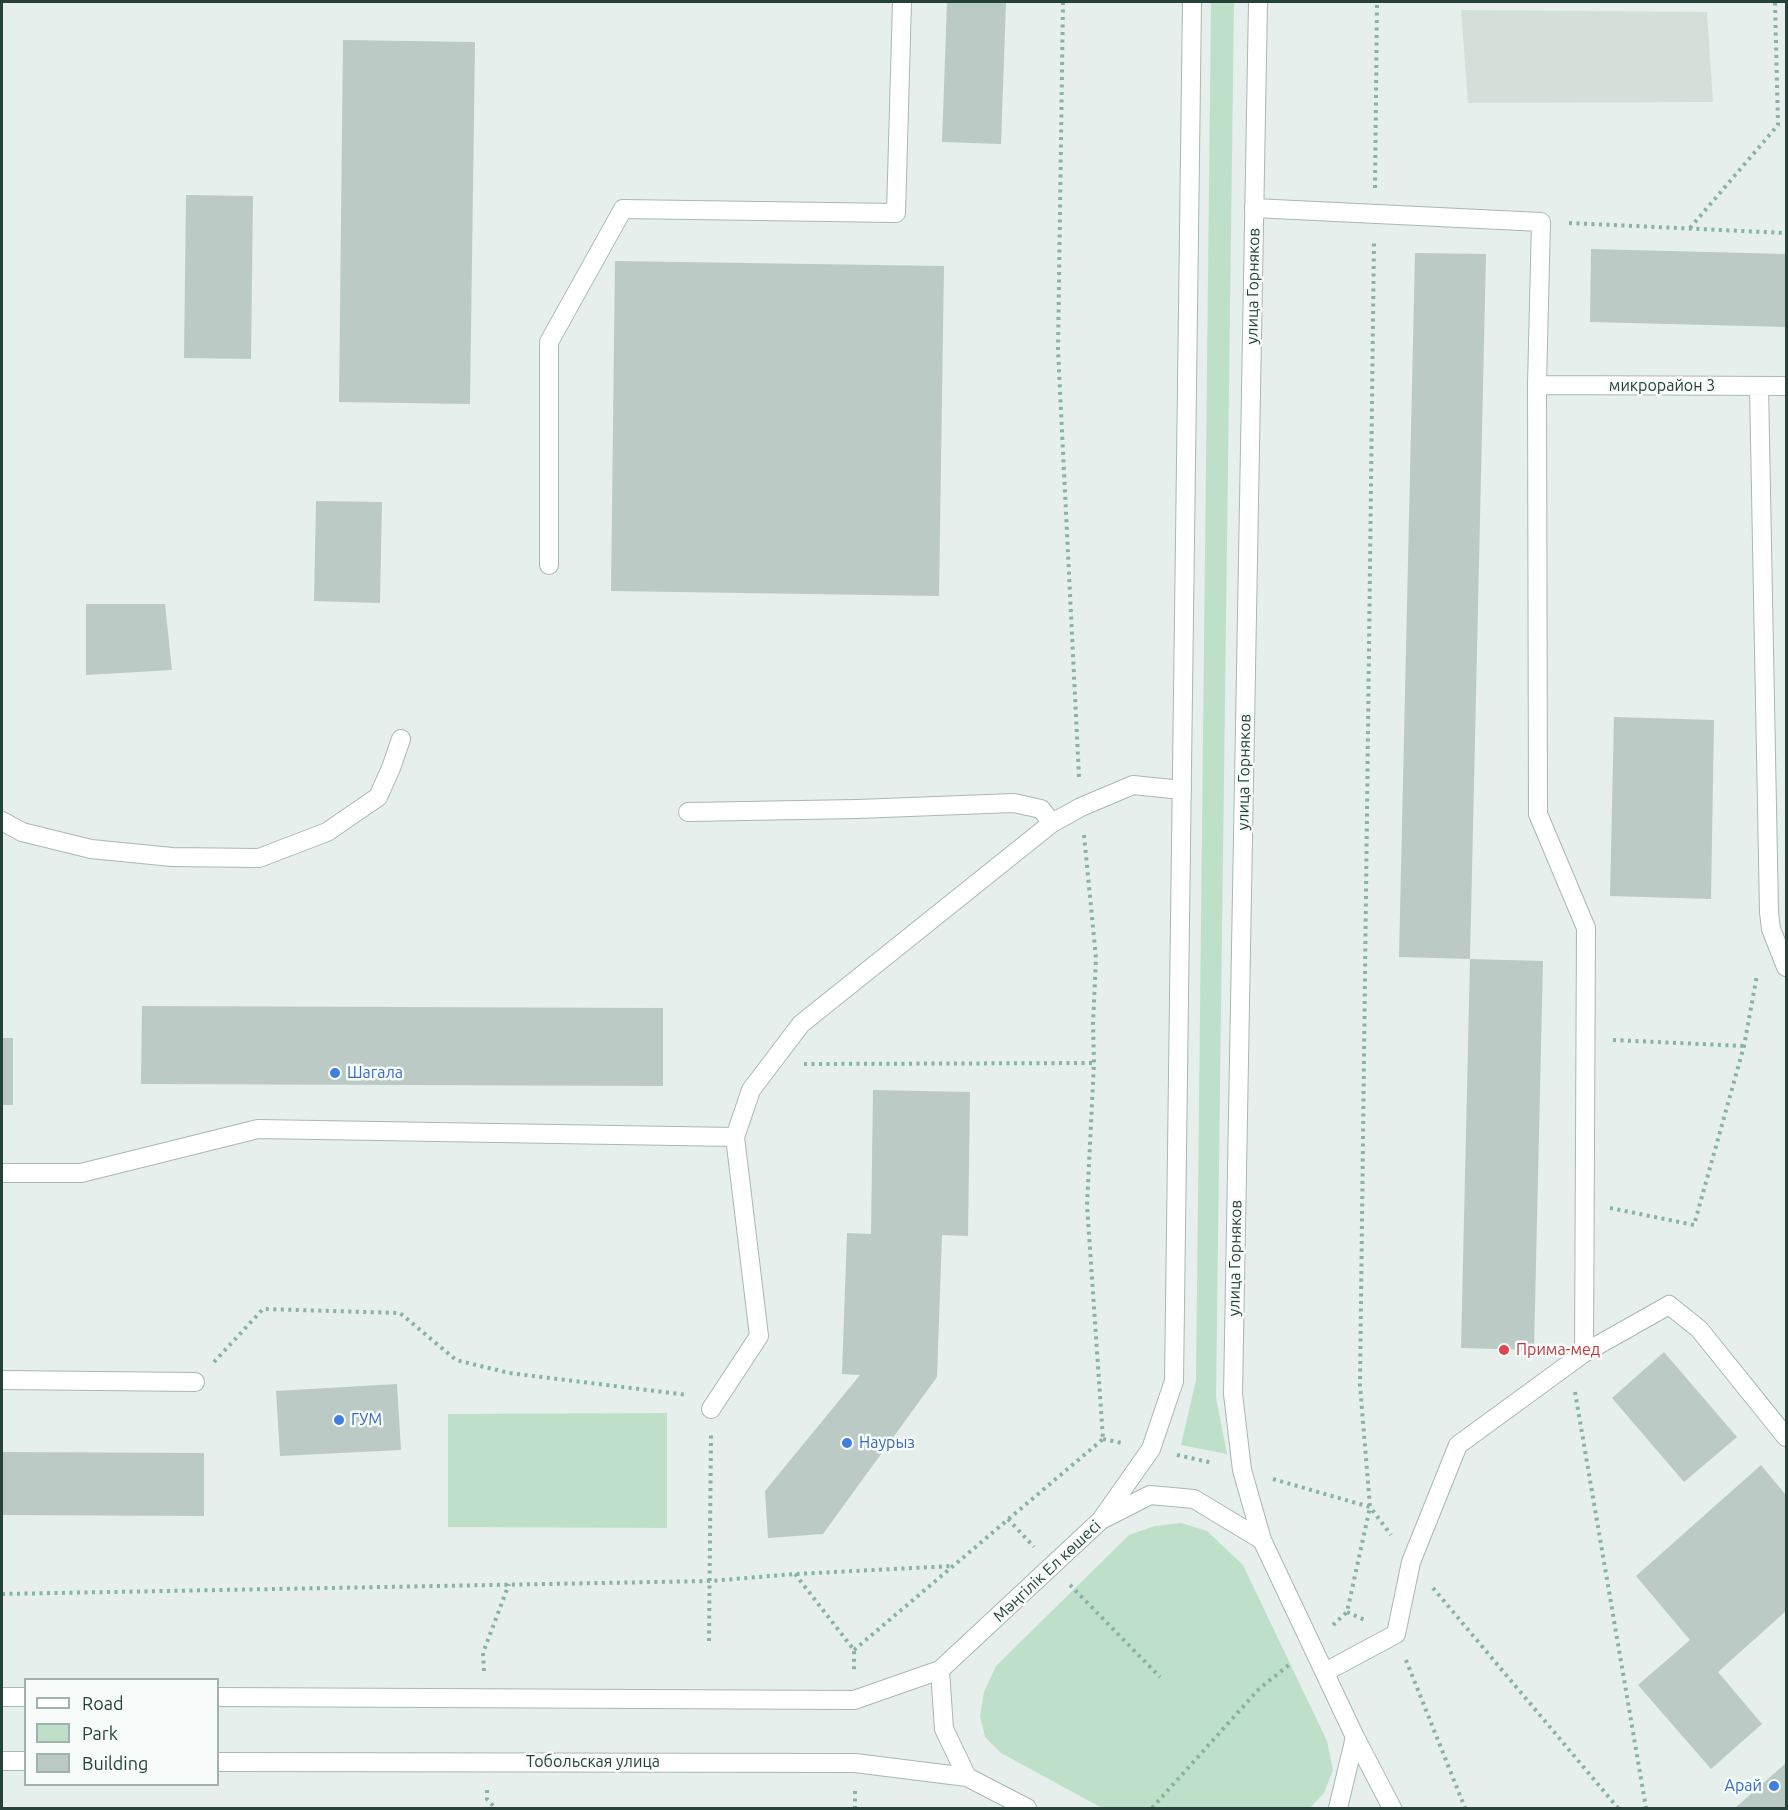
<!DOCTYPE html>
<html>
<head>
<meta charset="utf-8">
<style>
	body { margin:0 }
	#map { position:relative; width:1788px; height:1810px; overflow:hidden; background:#e6efeb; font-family:Ubuntu,sans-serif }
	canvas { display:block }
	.frame { position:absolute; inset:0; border:3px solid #24423a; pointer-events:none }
	.legend { position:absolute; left:24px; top:1678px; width:195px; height:108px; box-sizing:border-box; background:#f7fbf9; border:2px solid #a3b1ad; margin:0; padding:8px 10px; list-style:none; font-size:18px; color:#24423a }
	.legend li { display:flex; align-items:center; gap:12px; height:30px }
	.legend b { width:30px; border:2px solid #a3b1ad }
</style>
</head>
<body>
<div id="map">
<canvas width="1788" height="1810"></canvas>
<div class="frame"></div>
<ul class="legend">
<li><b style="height:8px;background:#fff"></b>Road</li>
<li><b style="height:16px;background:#bfe0c8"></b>Park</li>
<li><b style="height:16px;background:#bbcac4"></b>Building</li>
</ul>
</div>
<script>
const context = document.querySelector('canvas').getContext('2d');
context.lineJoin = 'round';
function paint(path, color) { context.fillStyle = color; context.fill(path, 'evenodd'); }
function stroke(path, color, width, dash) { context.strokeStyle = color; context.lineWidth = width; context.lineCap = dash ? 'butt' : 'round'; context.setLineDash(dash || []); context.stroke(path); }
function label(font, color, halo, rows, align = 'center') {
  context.font = font + ' Ubuntu,sans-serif'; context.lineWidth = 5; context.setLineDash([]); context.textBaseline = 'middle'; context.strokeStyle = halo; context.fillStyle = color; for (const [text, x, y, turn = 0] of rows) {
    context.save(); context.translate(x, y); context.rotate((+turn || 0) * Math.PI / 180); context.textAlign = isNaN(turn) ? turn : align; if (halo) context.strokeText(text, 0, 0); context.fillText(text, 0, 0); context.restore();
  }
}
paint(new Path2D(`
	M1461,10L1707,12L1713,102L1468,103Z`), '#d4dfda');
paint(new Path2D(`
	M1211,2H1234L1216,1398L1227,1454L1181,1445L1196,1380Z
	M667,1413V1528L448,1527V1414Z
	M1181,1523L1207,1531L1243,1565L1327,1741L1333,1770L1324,1793L1310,1808H1102L1001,1753L985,1737L980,1716L984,1692L996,1666L1129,1535L1155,1526Z`), '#bfe0c8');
paint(new Path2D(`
	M947,2H1006L1001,144L942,142Z
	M343,40L475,42L470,404L339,402Z
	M186,195L253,196L251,359L184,358Z
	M1591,249L1786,254V327L1590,322Z
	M1415,253L1486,254L1470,959L1399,957Z
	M615,261L944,266L939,596L611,591Z
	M316,501L382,502L380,603L314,601Z
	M86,604H165L172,670L86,675Z
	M1614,717L1714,720L1711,899L1610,896Z
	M1470,959L1543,961L1534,1350L1461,1348Z
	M142,1006L663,1008V1086L141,1084Z
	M2,1038H13V1105H2Z
	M873,1090L970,1092L968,1236L942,1235L937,1377L823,1534L768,1538L765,1491L860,1375L842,1374L847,1233L871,1234Z
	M1664,1352L1737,1437L1684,1482L1612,1398Z
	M397,1384L401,1450L280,1456L276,1391Z
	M2,1452L204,1453V1516L2,1515Z
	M1761,1465L1786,1495V1611L1718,1672L1762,1724L1711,1769L1638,1685L1690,1640L1636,1576Z
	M1786,1763V1808H1735Z`), '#bbcac4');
const service = new Path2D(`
	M1254,208L1541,222L1537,385L1538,814L1586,928L1584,1353
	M1537,385L1786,386
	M1759,386L1769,912L1771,929L1786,967
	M549,565V342L623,209L896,213L902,2
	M2,821L22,832L91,849L172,857L259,858L327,832L378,797L391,768L401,739
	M2,1173H81L258,1129L735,1137
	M2,1380L195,1382
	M711,1409L759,1336L735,1137L751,1090L801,1024L1052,823L1081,807L1133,785L1182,790
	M1325,1672L1396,1634L1411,1562L1458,1445L1584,1353L1669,1305L1699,1329L1786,1437`);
const minor = new Path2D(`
	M688,812L857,809L1014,803L1041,809L1052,823`);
const tertiary = new Path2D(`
	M1258,2L1233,1394L1242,1470L1262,1540
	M1101,1520L1151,1449L1174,1381L1192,2
	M2,1697H26
	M218,1697L854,1700L940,1670
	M1355,1737L1392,1808
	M2,1761H26
	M218,1762L855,1763L967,1777
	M1027,1808L967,1777L944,1729L940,1670L1101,1520L1150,1495L1194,1499L1262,1540L1355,1737L1338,1808`);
stroke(service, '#a8b8b2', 20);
stroke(minor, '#a8b8b2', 20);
stroke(tertiary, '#a8b8b2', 20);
stroke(new Path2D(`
	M1063,2L1058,350L1079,777
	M1375,188L1377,2
	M1569,223L1786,233
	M1690,228L1778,125L1775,2
	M1084,835L1096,958L1093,1024L1094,1063L1087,1205L1103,1439
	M1613,1040L1744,1046
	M804,1064L1094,1063
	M1610,1208L1694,1225L1744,1046L1757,975
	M214,1362L263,1309L400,1313L456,1360L509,1373L688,1395
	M1575,1392L1646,1808
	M1103,1439L1122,1443
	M1177,1455L1213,1463
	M1273,1479L1370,1507L1391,1535
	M1008,1519L1034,1547
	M795,1574L854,1650V1670
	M1070,1585L1160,1677
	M1433,1588L1618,1808
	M2,1594L710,1581L795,1574L953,1566
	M1347,1612L1365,1620
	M1333,1625L1347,1612L1370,1507L1360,1385L1374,240
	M709,1641L711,1434
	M854,1650L1103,1439
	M1406,1660L1465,1808
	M484,1671L483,1653L509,1584
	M487,1790V1799L495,1808
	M855,1791V1808
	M1152,1808L1259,1689L1290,1664`), '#86b3a5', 4, [3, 4.5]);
stroke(service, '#fff', 18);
stroke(minor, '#fff', 18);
stroke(tertiary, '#fff', 18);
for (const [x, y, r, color] of [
	[335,1073,6,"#3f7fe0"],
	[1504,1350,6,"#e0444e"],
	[339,1420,6,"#3f7fe0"],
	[847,1443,6,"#3f7fe0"],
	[1774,1786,6,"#3f7fe0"]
]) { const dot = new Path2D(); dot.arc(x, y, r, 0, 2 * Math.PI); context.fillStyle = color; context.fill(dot); stroke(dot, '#f7fbf9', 2); }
label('16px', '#24423a', '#f7fbf9', [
	["улица Горняков",1253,286,-89],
	["микрорайон 3",1662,386],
	["улица Горняков",1244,772,-89],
	["улица Горняков",1235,1258,-89],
	["Мәңгілік Ел көшесі",1047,1571,-43],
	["Тобольская улица",593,1762]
]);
label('16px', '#366cbe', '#f7fbf9', [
	["Шагала",347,1073],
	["ГУМ",351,1420],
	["Наурыз",859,1443],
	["Арай",1762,1786,"right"]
], 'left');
label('16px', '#be3a42', '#f7fbf9', [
	["Прима-мед",1516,1350]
], 'left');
</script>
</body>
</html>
